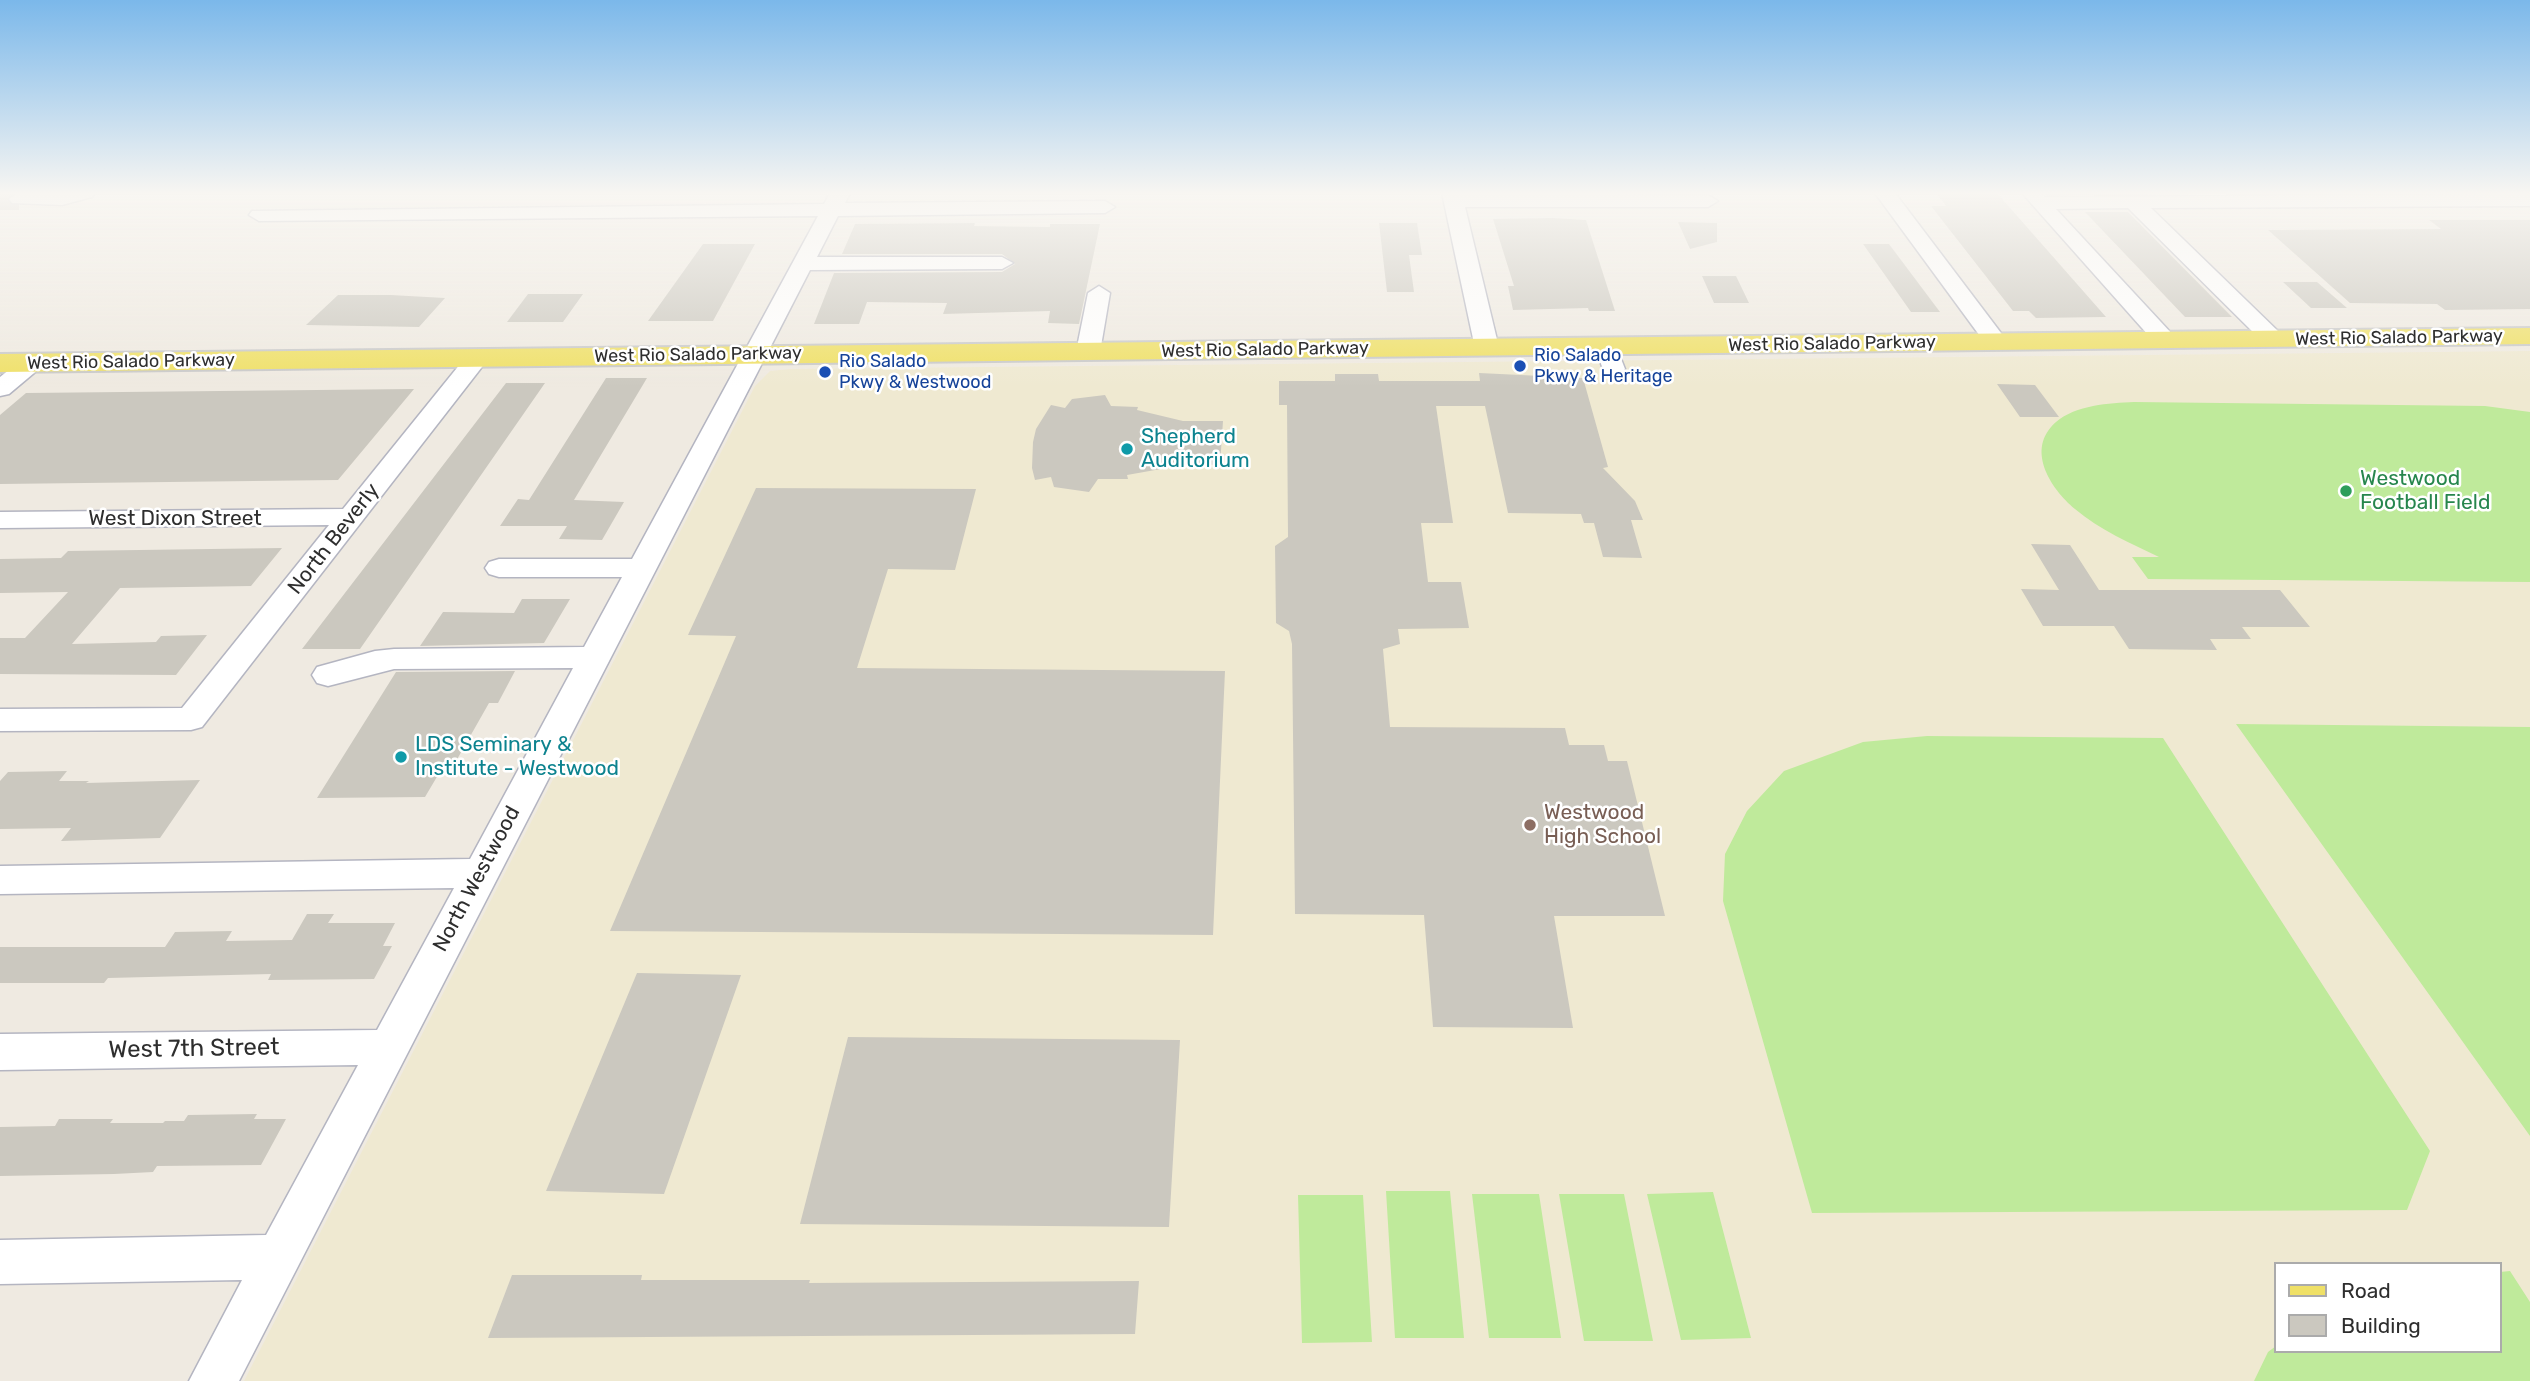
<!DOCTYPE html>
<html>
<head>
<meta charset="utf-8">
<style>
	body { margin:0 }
	#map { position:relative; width:2530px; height:1381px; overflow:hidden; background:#efeae1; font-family:Rubik,sans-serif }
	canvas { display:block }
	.legend { position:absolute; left:2274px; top:1262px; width:228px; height:91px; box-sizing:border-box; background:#fff; border:2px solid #ababab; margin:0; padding:9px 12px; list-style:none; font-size:21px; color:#2e2e2e }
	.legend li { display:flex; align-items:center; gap:14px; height:35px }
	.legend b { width:35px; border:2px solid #ababab }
</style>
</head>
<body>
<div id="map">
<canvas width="2530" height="1381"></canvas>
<ul class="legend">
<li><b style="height:9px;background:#efe066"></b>Road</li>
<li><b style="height:19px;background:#cbc8bf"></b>Building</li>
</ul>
</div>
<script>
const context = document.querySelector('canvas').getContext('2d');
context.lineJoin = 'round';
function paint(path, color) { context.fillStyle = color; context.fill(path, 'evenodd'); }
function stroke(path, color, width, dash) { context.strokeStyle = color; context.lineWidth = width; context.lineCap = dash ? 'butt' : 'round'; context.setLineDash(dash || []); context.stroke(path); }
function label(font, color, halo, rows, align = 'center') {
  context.font = font + ' Rubik,sans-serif'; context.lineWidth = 5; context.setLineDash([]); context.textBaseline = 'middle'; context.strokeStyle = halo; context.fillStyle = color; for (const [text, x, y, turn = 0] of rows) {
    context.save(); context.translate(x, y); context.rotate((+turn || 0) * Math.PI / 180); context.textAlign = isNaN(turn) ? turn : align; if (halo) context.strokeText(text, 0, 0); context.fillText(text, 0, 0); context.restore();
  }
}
paint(new Path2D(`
	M2530,351V1381H244L755,386L770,371L790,369ZM2276,1264H2500V1351H2276Z`), '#efe9d1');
paint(new Path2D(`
	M2134,402L2485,406L2530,412V582L2148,579L2132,557H2159C2130,543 2100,530 2075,509C2050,488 2025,449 2056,422C2076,405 2109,403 2134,402Z
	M2236,724L2530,727V1136Z
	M1927,736L2163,738L2430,1151L2407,1210L1812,1213L1723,901L1725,854L1747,811L1784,771L1863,742Z
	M1386,1191H1450L1464,1338H1395Z
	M1713,1192L1751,1338L1681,1340L1647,1194Z
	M1472,1194H1539L1561,1338H1489Z
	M1559,1194H1624L1653,1341H1584Z
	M1298,1195H1363L1372,1342L1302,1343Z
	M2510,1271L2530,1302V1381H2254L2268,1352L2276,1346V1351H2500V1272Z`), '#bfea9b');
paint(new Path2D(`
	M1936,193H1997L2106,317L2036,318L2029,311H2013L1931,206H1946Z
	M2085,212H2128L2232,317H2185Z
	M1553,218L1586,220L1615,311H1589L1588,308L1513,310L1508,286H1514L1493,219Z
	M2429,220H2530V309L2445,310L2437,304L2350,303L2268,230L2441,229Z
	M1678,222L1717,223V242L1690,249Z
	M975,223L974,226L1050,227V224H1100L1079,324L1048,323L1050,311L943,314L947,303L867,302L859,324H814L834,273L1002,272L1015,264L1002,254H842L855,224Z
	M1379,223H1417L1422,255H1409L1414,292H1387Z
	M703,244H755L713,321H648Z
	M1863,244H1889L1940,312H1911Z
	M1702,276H1736L1749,303H1714Z
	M2283,282H2317L2347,308H2311Z
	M528,294H583L563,322H507Z
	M338,295H391L445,298L419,327L306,325Z
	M1479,373L1583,378L1608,467L1603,468L1635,501L1643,520H1631L1642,558L1603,557L1594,523H1584L1581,514L1508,513L1485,406H1436L1453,523H1421L1428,582H1461L1469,628L1398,629L1400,644L1383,649L1390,727L1565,728L1569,745H1604L1608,761H1627L1665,916H1554L1573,1028L1433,1027L1424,915L1295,914L1292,644L1289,631L1276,623L1275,546L1288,537L1287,405H1279V381H1335V374H1378L1379,381H1480Z
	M606,378H647L574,500L624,502L602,540L559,539L567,526H500L518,499L529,500Z
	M506,383H545L360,649H302Z
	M1997,384L2035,385L2059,417H2020Z
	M414,389L338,480L0,484V415L26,393Z
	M1105,395L1111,406L1138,407L1137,410L1183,421H1223L1220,465L1189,464L1127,475L1128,479H1098L1089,492L1054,487L1051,477L1035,480L1032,468L1033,442L1036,429L1051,405L1065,408L1072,399Z
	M756,488L976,489L955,570L888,569L857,668L1225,671L1213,935L610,931L736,636L688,635Z
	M2031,544L2070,545L2099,590H2280L2310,627H2242L2251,639H2210L2217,650L2129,649L2114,626H2043L2021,589L2059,590Z
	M282,548L251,586L120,588L72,644L156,642L161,636L207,635L176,675L0,674V638H25L68,592L0,593V559L61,558L68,551Z
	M522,599H570L544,643L420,646L443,612L514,613Z
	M515,671L498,703H489L451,770H441L425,797L317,798L396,672Z
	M67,771L59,781H89L86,783L200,780L160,838L61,841L71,828L0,829V781L8,772Z
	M307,914H334L328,923H395L383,946H392L374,979L268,980L271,974L108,978L104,983H0V947H165L175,932L232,931L226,941L292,940Z
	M637,973L741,975L664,1194L546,1191Z
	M848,1037L1180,1040L1169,1227L800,1224Z
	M257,1114L254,1119H286L261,1165L157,1166L153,1172L114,1174L0,1176V1127L55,1126L59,1119H113L110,1123H163L165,1121H184L188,1115Z
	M512,1275H642L641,1280H810L809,1283L1139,1281L1135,1334L488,1338Z`), '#cbc8bf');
stroke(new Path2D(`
	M0,199H19`), '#c8c4bd', 22, [22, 11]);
const minor = new Path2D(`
	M18,193H95L92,197L62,205L12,203L9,199Z
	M830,193H850L845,203L1105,201L1115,207L1105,213L838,216L817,257H1002L1013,263L1002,269L810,270L239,1381H189L242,1280L0,1284V1240L266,1235L358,1065L0,1070V1034L377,1030L454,888L0,894V866L470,859L573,668L394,669L328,686L317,683L312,675L317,667L375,651L394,649L584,647L622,577H499L489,574L485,568L489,562L499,559H632L818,216L259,221L249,215L252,211L824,204Z
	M1442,193L1708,195L1718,201L1708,207H1465L1499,348L1495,353H1479L1475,348Z
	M1875,193H1895L2004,337L2008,342L2004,347H1988Z
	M2022,193H2041L2045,197L2530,194V206L2151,208L2281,334L2285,339L2281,344H2265L2128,208L2056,209L2173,335L2177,340L2173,345H2157Z
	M1099,286L1110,293L1100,352L1096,357H1080L1076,352L1088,293Z
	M1606,339L1614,341L1625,369L1621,374H1605L1594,346L1598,341Z
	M477,351L485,353L489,358L485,363L202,727L191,730L0,731V709L182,708L329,525L0,528V512L343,509L469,353Z
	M32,356L40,358L44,363L40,368L9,394L0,396V377L24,358Z`);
const major = new Path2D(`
	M2530,328V344L0,372V354Z`);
stroke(minor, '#b4b5c1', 3);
stroke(major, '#c9c9c9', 4);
paint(minor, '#fff');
paint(major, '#efe066');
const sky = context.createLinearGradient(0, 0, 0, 387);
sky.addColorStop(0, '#7bb8ea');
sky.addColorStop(0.5, '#f8f6f2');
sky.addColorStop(1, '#f8f6f200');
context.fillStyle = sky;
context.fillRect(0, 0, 2530, 387);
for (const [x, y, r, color] of [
	[1520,366,7,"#1a4fb4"],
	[825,372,7,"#1a4fb4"],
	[1127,449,7,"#0f9aa8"],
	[2346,491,7,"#2e9e5b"],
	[401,757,7,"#0f9aa8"],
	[1530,825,7,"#8d6e63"]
]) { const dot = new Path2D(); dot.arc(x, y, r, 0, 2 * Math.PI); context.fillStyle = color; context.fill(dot); stroke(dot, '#fff', 2.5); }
label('18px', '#2e2e2e', '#fff', [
	["West Rio Salado Parkway",2399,338,-1],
	["West Rio Salado Parkway",1832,344,-1],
	["West Rio Salado Parkway",1265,350,-1],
	["West Rio Salado Parkway",698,355,-1],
	["West Rio Salado Parkway",131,362,-1]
]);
label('18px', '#164399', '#fff', [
	["Rio Salado",1534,356],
	["Pkwy & Heritage",1534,377],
	["Rio Salado",839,362],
	["Pkwy & Westwood",839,383]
], 'left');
label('21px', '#0d838f', '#fff', [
	["Shepherd",1141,437],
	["Auditorium",1141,461],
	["LDS Seminary &",415,745],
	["Institute - Westwood",415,769]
], 'left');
label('21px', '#27864d', '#fff', [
	["Westwood",2360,479],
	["Football Field",2360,503]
], 'left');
label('21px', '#2e2e2e', '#fff', [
	["West Dixon Street",175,519],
	["North Beverly",334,539,-52],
	["North Westwood",477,879,-62]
]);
label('21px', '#785e54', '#fff', [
	["Westwood",1544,813],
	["High School",1544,837]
], 'left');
label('24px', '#2e2e2e', '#fff', [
	["West 7th Street",194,1049,-1]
]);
</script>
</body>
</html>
